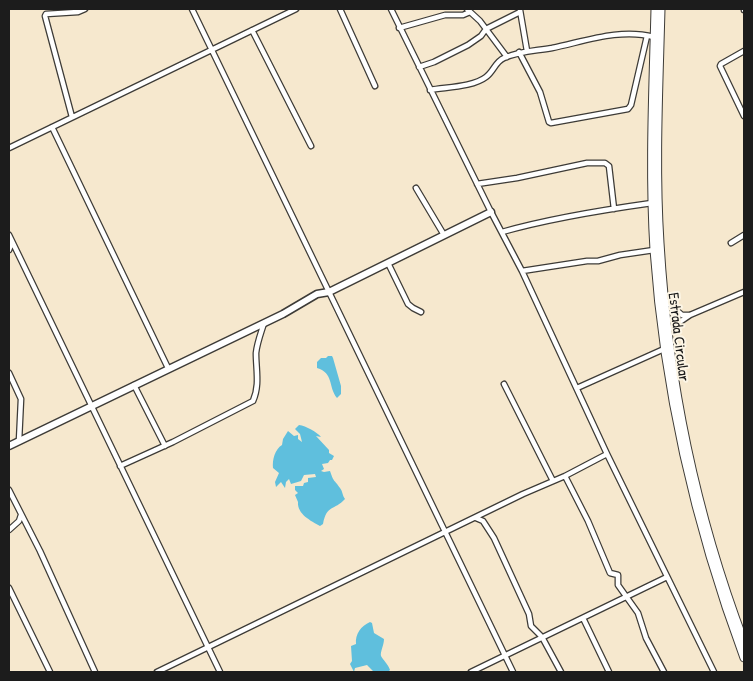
<!DOCTYPE html>
<html>
<head>
<meta charset="utf-8">
<style>
	body { margin:0 }
	#map { position:relative; width:753px; height:681px; overflow:hidden; background:#f6e8ce; font-family:"Patrick Hand",sans-serif }
	canvas { display:block }
	.frame { position:absolute; inset:0; border:10px solid #1c1c1c; pointer-events:none }
</style>
</head>
<body>
<div id="map">
<canvas width="753" height="681"></canvas>
<div class="frame"></div>
</div>
<script>
const context = document.querySelector('canvas').getContext('2d');
context.lineJoin = 'round';
function paint(path, color) { context.fillStyle = color; context.fill(path, 'evenodd'); }
function stroke(path, color, width, dash) { context.strokeStyle = color; context.lineWidth = width; context.lineCap = dash ? 'butt' : 'round'; context.setLineDash(dash || []); context.stroke(path); }
function label(font, color, halo, rows, align = 'center') {
  context.font = font + ' "Patrick Hand",sans-serif'; context.lineWidth = 4; context.setLineDash([]); context.textBaseline = 'middle'; context.strokeStyle = halo; context.fillStyle = color; for (const [text, x, y, turn = 0] of rows) {
    context.save(); context.translate(x, y); context.rotate((+turn || 0) * Math.PI / 180); context.textAlign = isNaN(turn) ? turn : align; if (halo) context.strokeText(text, 0, 0); context.fillText(text, 0, 0); context.restore();
  }
}
paint(new Path2D(`
	M328,356H332L333,358L341,386V394L337,398C328,387 334,373 317,368V362L321,358H326Z
	M299,425C306,426 317,432 321,437L316,436L329,450V453L334,456L332,460H330L328,463L322,464L324,469L321,471L324,472L330,471C334,483 334,479 340,488C343,492 342,495 345,499C334,511 327,504 323,524L320,526C311,521 297,514 298,502L295,495L298,493L295,490V486H303L304,483L308,482V478L316,477L315,474L304,475L301,481L291,484L289,479L286,482L285,488L281,482L276,487L275,482L279,473L273,468C272,460 275,449 282,445L283,439L288,431L294,436L298,435V439L302,442L300,434L295,429Z
	M370,622L372,623L374,633L384,639C384,645 380,652 381,656C383,660 388,664 390,670L388,672H374L367,665L355,668L354,672L350,664L352,661L351,646L356,644C355,634 361,626 370,622Z`), '#5fbfdd');
const street = new Path2D(`
	M192,9L513,672
	M340,9L375,86
	M391,9L491,212L522,271L607,454L714,672
	M467,9L480,21L507,57
	M744,9V10
	M520,10L527,51
	M399,28L445,15H463L470,12
	M252,30L311,146
	M744,51L721,64L720,66L744,116
	M519,52L540,92L549,122L551,123L628,109L631,105L647,36
	M419,67L434,62L468,45L481,36L486,29L520,12
	M430,90C446,87 473,87 486,77C494,71 495,62 504,58C520,51 535,51 552,48C586,41 620,28 654,37
	M72,117L45,16L46,14L78,12L85,9
	M52,127L168,368
	M9,148L296,9
	M477,184L517,178L587,163H605L609,166L614,209
	M416,188L444,235
	M502,232C551,218 602,210 652,203
	M9,235L220,672
	M731,243L744,235
	M9,250L12,242
	M388,263L408,304L413,308L421,312
	M522,271L587,261H598L620,255L654,250
	M665,300L682,315H689
	M668,330L690,315L744,292
	M9,373L21,399L19,441
	M504,384L553,481
	M134,385L165,446
	M577,388L664,349
	M120,466L173,442L253,401C260,385 256,370 256,353C257,343 261,333 264,323
	M565,476L588,521L610,573L618,575V585L638,613L646,638L664,672
	M9,490L40,551L95,672
	M476,518L483,521L494,538L529,614L531,626L542,637L561,672
	M9,530L19,521L21,515
	M9,588L50,672
	M583,618L609,672
	M157,672L523,494L565,476L607,454
	M471,672L667,577`);
const secondary = new Path2D(`
	M9,446L283,314L317,294L329,292L491,212`);
const primary = new Path2D(`
	M655,9C653,89 649,170 654,250C664,391 695,526 744,658
	M661,9C659,87 655,165 660,243C668,378 696,514 744,641`);
stroke(street, '#3d3b37', 7);
stroke(secondary, '#3d3b37', 9);
stroke(primary, '#3d3b37', 9);
stroke(street, '#fff', 4.5);
stroke(secondary, '#fff', 6);
stroke(primary, '#fff', 7);
label('15px', '#1c1c1c', '#fcf5e5', [
	["Estrada Circular",678,337,83]
]);
</script>
</body>
</html>
